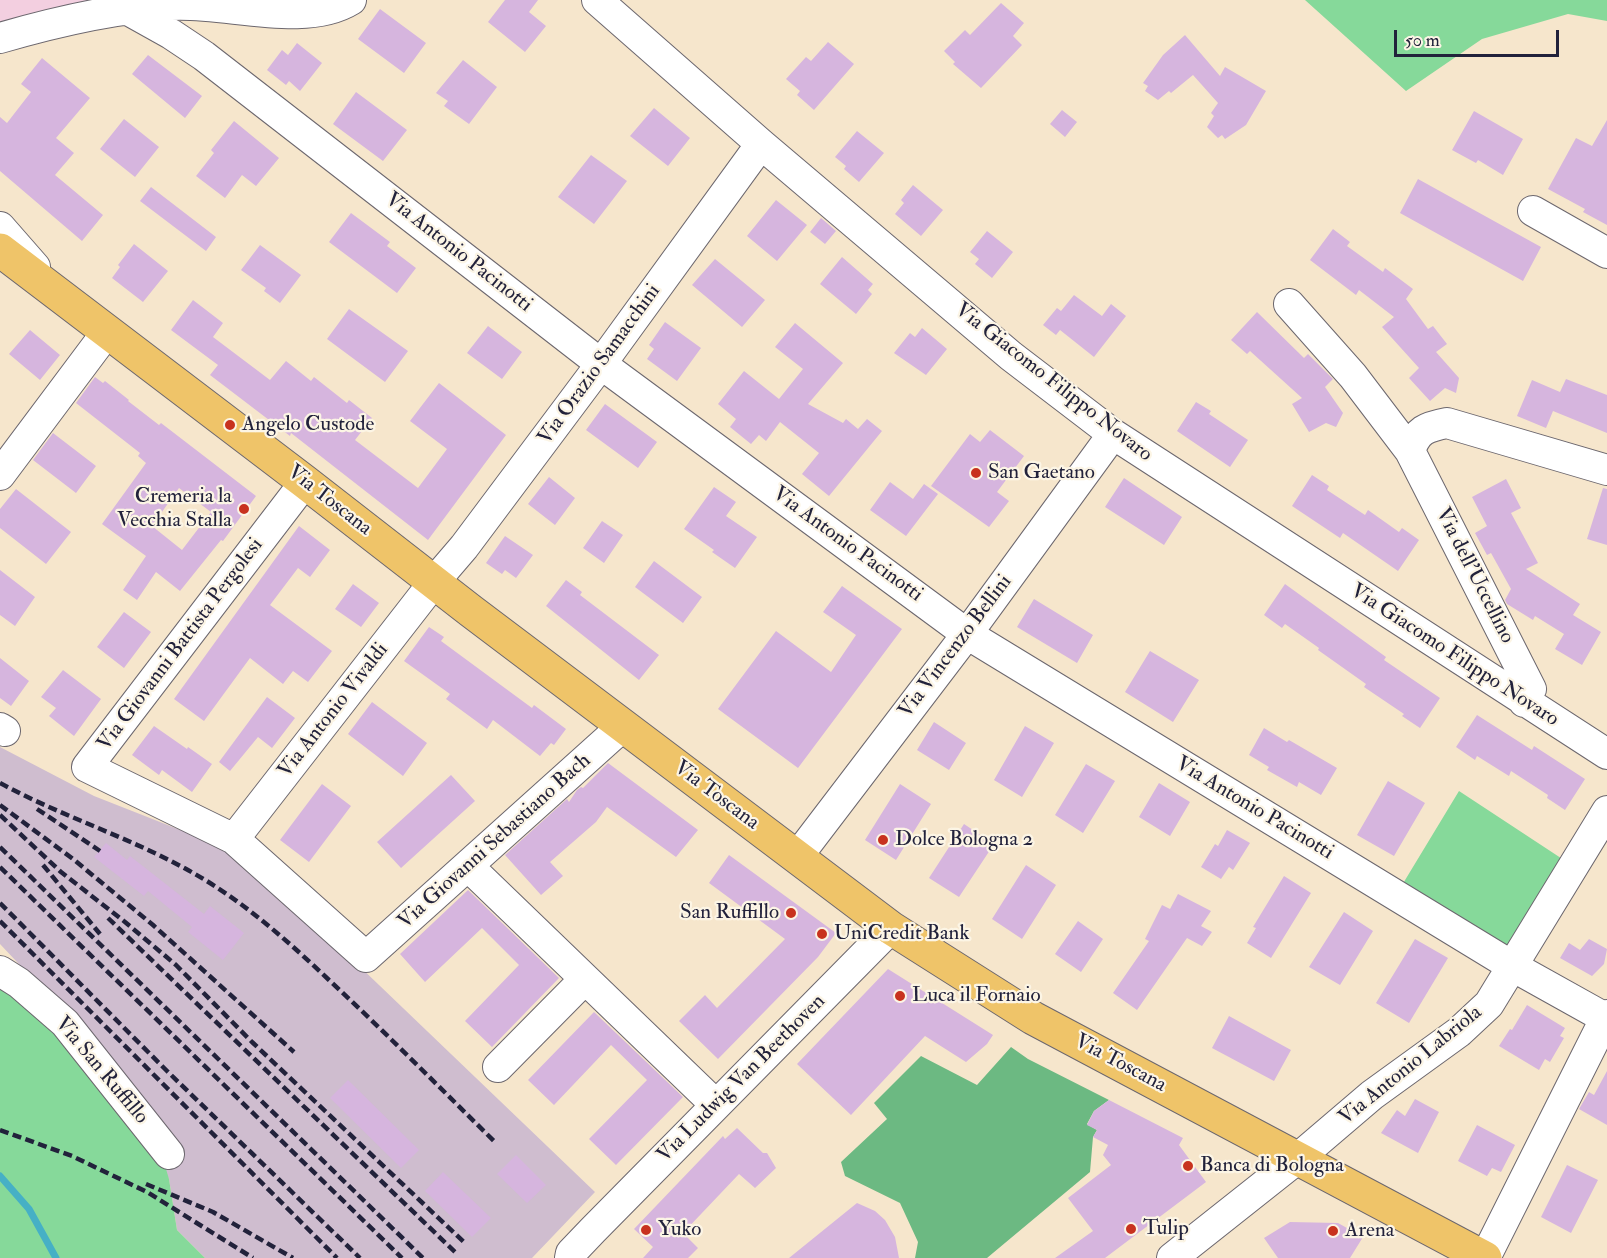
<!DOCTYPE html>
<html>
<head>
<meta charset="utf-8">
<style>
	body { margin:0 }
	#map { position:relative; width:1607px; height:1258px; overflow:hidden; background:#f6e6cc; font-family:"IM FELL Double Pica",serif }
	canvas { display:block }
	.scale { position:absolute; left:1394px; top:30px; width:165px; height:27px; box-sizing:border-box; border:3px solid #22223b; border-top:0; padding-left:8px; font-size:18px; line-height:21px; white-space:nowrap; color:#22223b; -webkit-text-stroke:4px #fcf5e5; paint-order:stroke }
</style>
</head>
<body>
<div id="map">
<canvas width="1607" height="1258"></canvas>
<div class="scale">50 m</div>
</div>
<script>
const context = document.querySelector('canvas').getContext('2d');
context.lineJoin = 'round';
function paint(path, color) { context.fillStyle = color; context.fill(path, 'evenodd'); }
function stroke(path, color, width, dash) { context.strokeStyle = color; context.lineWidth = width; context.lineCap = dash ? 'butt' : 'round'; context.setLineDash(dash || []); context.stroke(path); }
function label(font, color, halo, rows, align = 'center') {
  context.font = font + ' "IM FELL Double Pica",serif'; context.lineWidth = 4.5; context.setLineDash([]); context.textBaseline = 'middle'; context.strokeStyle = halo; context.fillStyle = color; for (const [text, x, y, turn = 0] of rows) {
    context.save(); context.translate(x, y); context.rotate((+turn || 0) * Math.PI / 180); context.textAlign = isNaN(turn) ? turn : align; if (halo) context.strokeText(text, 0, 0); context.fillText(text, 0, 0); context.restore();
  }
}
paint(new Path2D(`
	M0,0H98L0,23Z`), '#f3cfe0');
paint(new Path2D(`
	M0,747L94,796L221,846L355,962L595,1192L532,1258H205L177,1230L169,1179L81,1030L0,944Z`), '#cfbdcf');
paint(new Path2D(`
	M1305,0H1607V21L1568,14L1482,39L1406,91Z
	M1459,791L1573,866L1512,966L1396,895Z
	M0,987L59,1034L163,1159L169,1179L177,1230L205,1258H0Z`), '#86d99a');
paint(new Path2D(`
	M1011,1047L1028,1059L1109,1100L1094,1111L1087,1124L1097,1130L1093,1137L1090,1172L987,1258H915L918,1242L900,1203L845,1176L841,1162L887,1119L874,1103L921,1056L977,1085Z`), '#6cb982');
stroke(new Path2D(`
	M0,1176L29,1209L56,1258`), '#46b0c5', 7);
paint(new Path2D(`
	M505,0H538L529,12L546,26L525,52L488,22Z
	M1001,3L1024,23L1013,36L1022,45L981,88L953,64L955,62L944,51L965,30L970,35Z
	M380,9L426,43L404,73L358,39Z
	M1185,35L1220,76L1225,67L1266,91L1246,125L1225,139L1222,135L1218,138L1207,127L1214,116L1211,113L1218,103L1193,75L1171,93L1169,91L1158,100L1145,91L1148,86L1143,83L1163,55Z
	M828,42L854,64L814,110L797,95L800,91L786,79L806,57L811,61Z
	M297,43L322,63L300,91L289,81L286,85L267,70L282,50L288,55Z
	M148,55L202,96L185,118L132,74Z
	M42,58L90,98L56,138L74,153L55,175L103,215L82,241L0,171V117L7,123L31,92L21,84Z
	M463,60L497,87L469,124L444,106L448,101L436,93Z
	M356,92L407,130L383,161L333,124Z
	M654,108L690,138L668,166L630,136Z
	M1062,110L1077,122L1065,137L1050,124Z
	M1474,111L1523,139L1503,175L1478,160L1476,163L1452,150Z
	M124,119L159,147L135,177L100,149Z
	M1607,120V225L1583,212L1585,209L1548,189L1576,138L1592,146Z
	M234,121L279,158L256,186L242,175L225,198L196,176L214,153L211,150Z
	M857,131L884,153L859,182L844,169L846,166L835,157Z
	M591,155L627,181L594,224L558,197Z
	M1418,179L1541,247L1523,281L1400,213Z
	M913,185L943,210L921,236L895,214L904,203L901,200Z
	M151,187L216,237L206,251L140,201Z
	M776,200L807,225L777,261L747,236Z
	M351,213L390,242L387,246L416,268L397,293L329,242Z
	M821,218L836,231L825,244L810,232Z
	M1333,229L1350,242L1347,246L1383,272L1385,268L1413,289L1406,299L1428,329L1433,326L1447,344L1436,352L1459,378L1456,393L1445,388L1430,401L1409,378L1419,368L1382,327L1394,317L1359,290L1356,295L1310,260Z
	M987,231L1013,252L992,278L975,264L979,259L970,252Z
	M134,244L168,271L143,302L112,278L120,267L118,265Z
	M260,245L301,275L280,303L264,291L266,288L241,270Z
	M842,257L873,284L868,290L872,294L856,314L820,284Z
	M715,259L765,300L742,327L692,285Z
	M1074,295L1102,316L1111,304L1126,316L1094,357L1060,330L1056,335L1043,325L1057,308L1061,311Z
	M193,300L223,323L213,337L270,380L286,361L311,381L314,377L347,403L349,400L372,418L355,440L418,488L447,449L410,421L439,383L506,435L428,540L291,433L290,436L210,375L218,365L171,330Z
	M349,309L408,351L385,382L327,339Z
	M1257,312L1304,358L1308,354L1333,379L1325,387L1343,413L1336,427L1326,423L1309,432L1292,404L1302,398L1250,351L1247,354L1231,340Z
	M665,322L701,348L677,381L647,359L654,349L649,345Z
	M795,323L843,363L808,404L843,423L846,419L858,429L867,419L882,431L829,496L802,474L819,453L780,422L766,441L759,435L751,444L730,427L736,419L718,404L744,371L779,399L803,369L775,347Z
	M488,326L522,352L502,379L467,353Z
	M922,328L947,349L926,375L894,353L910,333L915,337Z
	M30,330L60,355L40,380L9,354Z
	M95,377L103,383L105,381L129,400L128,401L159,425L161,423L256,496L223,541L221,540L180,591L156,572L137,600L123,590L146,556L102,524L146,463L138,456L140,453L76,403ZM179,488L211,512L182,550L152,526Z
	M1566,379L1607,395V433L1553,411L1546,428L1517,416L1532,380L1560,392Z
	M1196,402L1211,411L1209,414L1248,440L1230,467L1177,431Z
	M605,404L657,442L638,468L586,430Z
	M990,430L1024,456L997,492L1009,501L989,527L931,486L970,434L980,442Z
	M53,433L96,466L76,493L33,460Z
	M1312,475L1329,486L1327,490L1365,515L1368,510L1399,532L1402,528L1419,540L1398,571L1343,533L1340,538L1292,506Z
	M549,477L575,498L555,525L528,504Z
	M1124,478L1182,517L1164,545L1105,507Z
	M1506,479L1521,508L1511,513L1538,563L1526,569L1580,604L1573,615L1601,632L1582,665L1555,649L1564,634L1535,616L1533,620L1507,604L1505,600L1511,589L1491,553L1487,555L1475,533L1487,526L1472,497Z
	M890,482L913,499L924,484L938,494L906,536L870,510Z
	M714,487L736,502L726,516L757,537L735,568L712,552L714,550L684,529Z
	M1603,488L1607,489V545L1587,539Z
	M16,489L71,532L46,564L0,528V509Z
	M602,521L623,535L604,563L583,548Z
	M299,526L330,550L310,577L298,568L270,605L332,651L308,682L293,671L283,684L250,658L204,721L174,699Z
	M505,536L533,555L516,578L505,570L502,574L486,563Z
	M654,561L702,597L683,623L635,587Z
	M0,570L35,597L15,626L0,615Z
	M566,580L582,592L580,595L659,655L639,680L546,606Z
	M353,584L379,603L361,627L335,609Z
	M1285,584L1386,657L1384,660L1440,698L1420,728L1402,716L1404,714L1364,687L1366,684L1318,650L1319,648L1285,624L1282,628L1264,615Z
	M842,586L902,629L798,768L718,709L776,631L831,672L856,635L823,612Z
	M1034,599L1093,635L1077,663L1017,627Z
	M124,612L151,632L124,668L97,647Z
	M429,627L444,637L441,641L532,708L534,705L566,729L554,745L551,743L540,756L493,720L487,729L446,699L450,694L404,661Z
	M1150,651L1199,680L1173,722L1125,692Z
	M0,658L29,681L11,706L0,698Z
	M63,670L101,699L74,736L49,716L56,708L41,697Z
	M267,697L295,718L272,748L258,737L230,771L219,762Z
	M372,702L427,743L403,776L348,734Z
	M1477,715L1532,750L1534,746L1585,779L1565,810L1547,798L1548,795L1511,771L1509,776L1477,756L1475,760L1456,747Z
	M934,722L966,743L949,770L917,750Z
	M154,726L187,749L188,747L212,764L192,792L162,770L159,775L132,755Z
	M1025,726L1054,743L1022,797L994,780Z
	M1264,728L1287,742L1289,740L1337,768L1321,795L1299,782L1297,787L1267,770L1269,767L1249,755Z
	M608,763L698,830L676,857L607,807L596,822L550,862L563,876L541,895L505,855L567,799L569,802L577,790L581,787L583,788Z
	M1086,764L1115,781L1083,833L1055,815Z
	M451,775L475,801L401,868L377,842Z
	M1388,781L1425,803L1394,856L1357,835Z
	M1159,783L1190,802L1170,836L1139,817Z
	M322,784L351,806L309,862L280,840Z
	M900,784L931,804L896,860L865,840Z
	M964,824L994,844L959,897L929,878Z
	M1227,830L1250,843L1233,870L1229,867L1221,879L1201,867L1215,844L1218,846Z
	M106,843L127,860L130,856L204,914L210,906L244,933L223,960L188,932L192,927L148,891L144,896L94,857Z
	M729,855L836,933L818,957L718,1059L679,1021L705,995L717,1008L785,939L709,883Z
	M1026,865L1056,885L1022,939L992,919Z
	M1284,876L1311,893L1271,958L1247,943L1256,928L1253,927Z
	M468,890L559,978L492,1047L465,1021L519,965L482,928L425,982L400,954Z
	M1178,894L1211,911L1201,926L1212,932L1202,946L1187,938L1137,1010L1113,993L1149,941L1145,939L1162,905L1170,909Z
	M1344,912L1373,931L1340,985L1309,967Z
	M1078,921L1103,939L1081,972L1055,954Z
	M1415,939L1448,958L1409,1023L1376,1003Z
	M1589,939L1607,949L1604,964L1592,976L1560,958L1569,943L1580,950Z
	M888,969L993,1035L987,1044L966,1062L925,1036L851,1115L797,1064Z
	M1527,1005L1565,1028L1560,1036L1564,1038L1550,1062L1545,1059L1539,1070L1499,1046L1510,1029L1512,1030Z
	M594,1012L683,1097L616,1165L589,1139L647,1080L611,1045L554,1105L528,1080Z
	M1229,1016L1291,1050L1274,1081L1212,1048Z
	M1607,1071V1125L1579,1109L1589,1092L1594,1095Z
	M348,1080L419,1150L401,1168L330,1098Z
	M1415,1099L1439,1112L1418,1153L1381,1133L1397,1110L1405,1116Z
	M1109,1100L1183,1138L1179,1145L1206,1182L1105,1258H1055L1093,1231L1068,1198L1111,1165L1103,1155L1108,1145L1093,1137L1097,1130L1087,1125L1094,1111Z
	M1477,1125L1515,1145L1501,1172L1492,1168L1487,1176L1458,1161Z
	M737,1128L763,1153H767L776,1168L755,1188L739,1174L683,1233L698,1248L688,1258H643L653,1247L634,1229L723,1136L725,1139Z
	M516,1155L546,1185L527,1203L497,1174Z
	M1567,1165L1598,1180L1571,1233L1541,1217Z
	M443,1172L491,1218L472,1237L425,1191Z
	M857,1203L875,1211L885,1220L895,1237L899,1258H789Z
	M1290,1222L1338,1223L1363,1237L1350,1258H1278L1264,1238Z`), '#d6b5de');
const minor = new Path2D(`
	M597,0L761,144L1011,356L1113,434L1607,754
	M128,10L171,34L204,56L601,364L967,634L1512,966L1607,1019
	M0,38C55,22 113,8 171,5C224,1 304,29 351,0
	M1533,211L1607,253
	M0,227L35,267
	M1289,304L1353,376L1410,451
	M0,475L107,332
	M305,482L87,767L234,839L366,957L623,726
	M1524,702L1531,689L1410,451C1417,430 1426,427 1447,423L1607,470
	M0,728L5,731
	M234,839L434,582L464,547L601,364L761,144
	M797,857L967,634L1113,434
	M468,866L716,1105
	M0,971L19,983L65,1023L169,1154
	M498,1067L585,979
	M570,1258L571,1253L593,1230L891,928
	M1172,1258L1297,1159L1372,1095L1459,1032L1489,1004L1607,811
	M1485,1258L1607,1015`);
const major = new Path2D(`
	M0,250L305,482L471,611L891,928L1033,1018L1485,1258`);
stroke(minor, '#6c676e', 32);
stroke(major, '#6c676e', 35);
stroke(minor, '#fff', 30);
stroke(major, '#efc469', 33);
stroke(new Path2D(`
	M0,783C68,820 143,841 210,883C253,910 292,945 329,980C386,1033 440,1088 496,1143
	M0,805L73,859L153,925L294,1052
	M37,809L100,851
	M0,815L61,872L125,922L176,965L252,1042L465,1243
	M0,847L423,1258
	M43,865L100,934
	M0,867L402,1258
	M0,903L167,1071L360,1258
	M108,918L456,1253
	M0,921L337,1258
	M0,1130L72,1156L147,1192L253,1258
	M146,1184L213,1212L293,1258`), '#22223b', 4.5, [9, 4.5]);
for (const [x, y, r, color] of [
	[230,425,6,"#c8321e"],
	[976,473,6,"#c8321e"],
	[244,509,6,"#c8321e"],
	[883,840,6,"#c8321e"],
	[791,913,6,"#c8321e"],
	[822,934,6,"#c8321e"],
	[900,996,6,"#c8321e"],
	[1188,1166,6,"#c8321e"],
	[1131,1229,6,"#c8321e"],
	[646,1230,6,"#c8321e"],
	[1333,1231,6,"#c8321e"]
]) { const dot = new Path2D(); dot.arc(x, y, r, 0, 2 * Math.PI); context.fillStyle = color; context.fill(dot); stroke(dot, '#fcf5e5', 2); }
label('21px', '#22223b', '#fcf5e5', [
	["Via Antonio Pacinotti",458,253,38],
	["Via Orazio Samacchini",600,365,-54],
	["Via Giacomo Filippo Novaro",1053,383,38],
	["Via Toscana",329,501,38],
	["Via Antonio Pacinotti",847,545,36],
	["Via dell'Uccellino",1474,576,63],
	["Via Giovanni Battista Pergolesi",181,645,-53],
	["Via Vincenzo Bellini",956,647,-53],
	["Via Giacomo Filippo Novaro",1454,656,33],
	["Via Antonio Vivaldi",334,711,-52],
	["Via Toscana",716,796,37],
	["Via Antonio Pacinotti",1254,809,31],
	["Via Giovanni Sebastiano Bach",495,842,-42],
	["Via Toscana",1120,1064,28],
	["Via Antonio Labriola",1411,1066,-39],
	["Via San Ruffillo",101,1071,50],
	["Via Ludwig Van Beethoven",742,1079,-45]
]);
label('21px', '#22223b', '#fcf5e5', [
	["Angelo Custode",242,425],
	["San Gaetano",988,473],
	["Cremeria la",232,497,"right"],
	["Vecchia Stalla",232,521,"right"],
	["Dolce Bologna 2",895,840],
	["San Ruffillo",779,913,"right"],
	["UniCredit Bank",834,934],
	["Luca il Fornaio",912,996],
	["Banca di Bologna",1200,1166],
	["Tulip",1143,1229],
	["Yuko",658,1230],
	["Arena",1345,1231]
], 'left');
</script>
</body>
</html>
